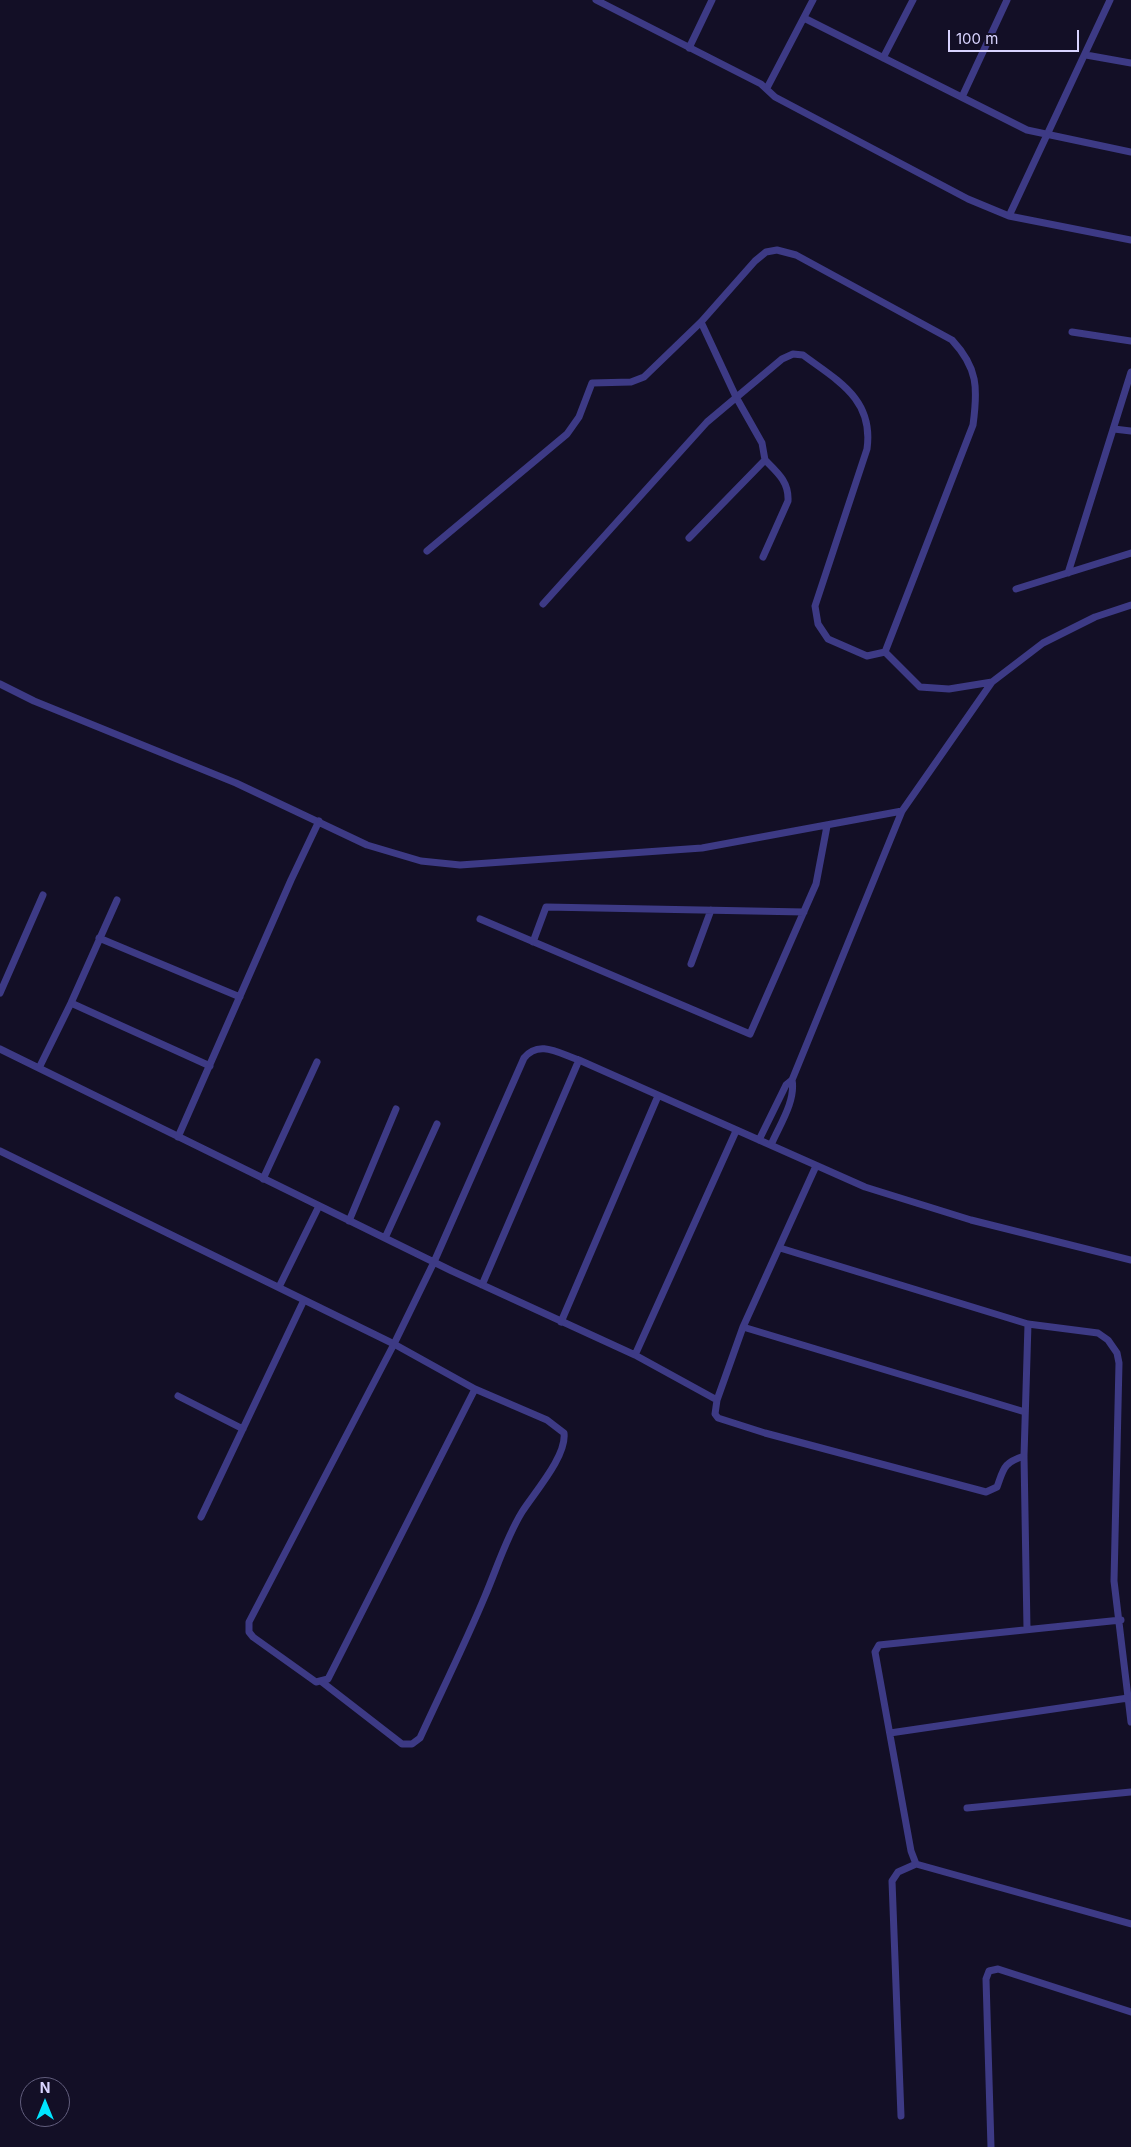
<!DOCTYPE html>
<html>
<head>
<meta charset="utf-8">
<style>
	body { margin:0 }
	#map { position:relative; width:1131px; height:2147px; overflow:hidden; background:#130f26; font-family:Inter,sans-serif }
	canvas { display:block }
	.north { position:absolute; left:20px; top:2077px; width:50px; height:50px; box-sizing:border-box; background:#130f26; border:1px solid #625e7d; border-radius:50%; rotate:0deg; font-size:14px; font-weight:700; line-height:20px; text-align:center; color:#d9d4ff }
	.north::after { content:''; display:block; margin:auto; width:18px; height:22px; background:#00e5ff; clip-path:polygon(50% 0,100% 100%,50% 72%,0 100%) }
	.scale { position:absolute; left:948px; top:30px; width:131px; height:22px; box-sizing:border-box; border:2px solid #d9d4ff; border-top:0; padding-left:6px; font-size:15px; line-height:18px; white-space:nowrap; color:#d9d4ff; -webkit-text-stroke:4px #130f26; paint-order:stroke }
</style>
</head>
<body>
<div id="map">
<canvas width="1131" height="2147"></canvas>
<div class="north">N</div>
<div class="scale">100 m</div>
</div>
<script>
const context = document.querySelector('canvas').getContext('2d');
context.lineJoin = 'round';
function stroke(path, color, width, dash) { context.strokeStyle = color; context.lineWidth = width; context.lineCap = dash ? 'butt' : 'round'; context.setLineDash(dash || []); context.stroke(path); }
stroke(new Path2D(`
	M596,0L761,84L775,97L968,199L1009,216L1131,240
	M804,18L1027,130L1131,152
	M689,48L712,0
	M1086,55L1131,63
	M883,58L913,0
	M767,88L813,0
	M962,97L1007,0
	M1009,216L1110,0
	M1072,332L1131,341
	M1114,429L1131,431
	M689,538L765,460L762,443L736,397L701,322
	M427,551L567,434L579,417L592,383L631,382L644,377L701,322L755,261L766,252L777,250L796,255L952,340C978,368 978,388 973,425L885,652L920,687L949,689L992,682
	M763,557L788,501C789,482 778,473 765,460
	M1068,573L1131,372
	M1016,589L1131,553
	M543,604L707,422L782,359L793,354L803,355C838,381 874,399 867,449L815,606L818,624L828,639L867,656L885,652
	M0,684L34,701L236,783L367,845L421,861L460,865L702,848L902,811
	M480,919L750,1034L816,884L827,826
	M99,938L240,997
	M533,942L546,907L804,912
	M691,964L711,910
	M0,993L43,895
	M71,1003L210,1066
	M0,1049L452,1271L635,1355L717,1400L743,1327L816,1166
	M39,1068L71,1003L117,900
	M178,1137L291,880L319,821
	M759,1140L786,1085L792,1080L902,811L992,682L1043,643L1095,617L1131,605
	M771,1145C779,1126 796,1101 792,1080
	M0,1151L394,1344L475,1389L328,1679L316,1682L253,1637L249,1632V1622L394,1344L434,1262L524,1058C539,1039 560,1054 579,1060L865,1187L971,1220L1131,1260
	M263,1179L317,1062
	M349,1221L396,1109
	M385,1238L437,1124
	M780,1248L1028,1324L1098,1333L1108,1340L1117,1353L1119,1363L1114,1581L1131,1722
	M482,1285L579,1060
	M279,1287L319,1206
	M561,1322L658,1096
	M743,1327L1025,1412
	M635,1355L736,1131
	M178,1396L243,1429
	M717,1400L715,1414L718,1418L765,1433L986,1492L997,1487C1004,1468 1003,1463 1024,1456
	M201,1517L304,1300
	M1121,1620L879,1645L875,1652L911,1851L916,1864L1131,1924
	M1027,1629L1024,1456L1028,1324
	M322,1682L402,1744H412L420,1738C442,1690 465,1644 485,1596C497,1568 506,1538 522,1512C534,1493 567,1456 564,1433L547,1420L475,1389
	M890,1733L1128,1698
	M967,1808L1131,1792
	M901,2116L892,1881L898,1872L916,1864
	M991,2147L986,1979L989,1971L998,1969L1131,2012`), '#3d3a85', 7);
</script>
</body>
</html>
